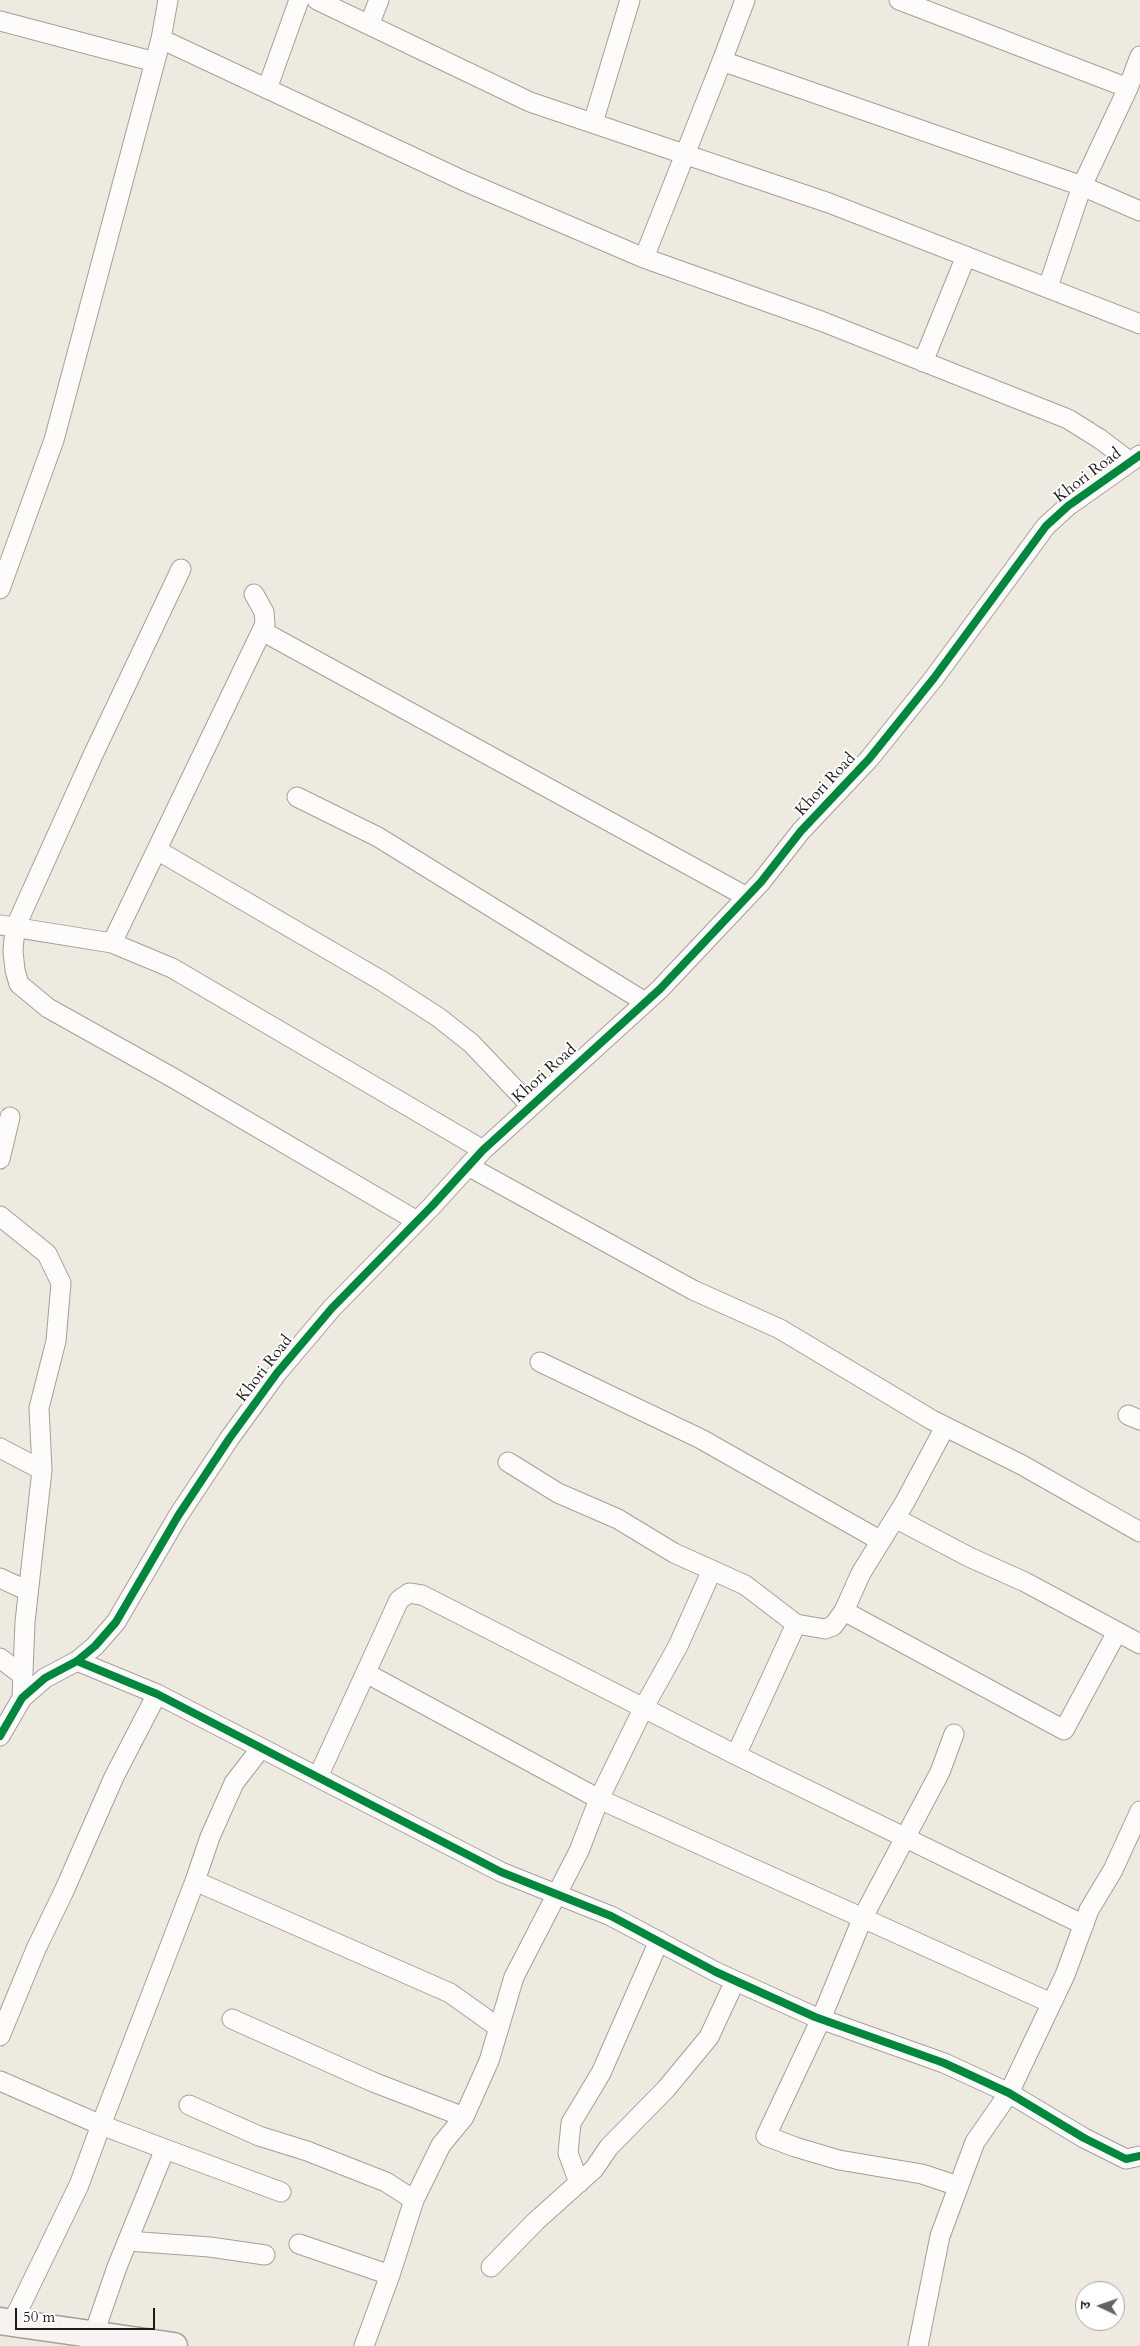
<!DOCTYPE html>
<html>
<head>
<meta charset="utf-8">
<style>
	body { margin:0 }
	#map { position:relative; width:1140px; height:2346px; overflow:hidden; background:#efeadf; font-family:Cardo,"Noto Serif Devanagari",serif }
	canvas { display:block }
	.north { position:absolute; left:1075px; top:2281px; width:50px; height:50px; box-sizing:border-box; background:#fff; border:1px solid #a4a4a4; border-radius:50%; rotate:273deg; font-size:14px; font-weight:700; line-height:20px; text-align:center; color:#1c1c1c }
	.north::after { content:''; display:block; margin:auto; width:18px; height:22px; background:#666460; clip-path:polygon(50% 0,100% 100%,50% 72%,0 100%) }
	.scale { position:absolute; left:15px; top:2308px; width:140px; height:22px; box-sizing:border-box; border:2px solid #1c1c1c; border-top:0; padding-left:6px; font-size:15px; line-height:18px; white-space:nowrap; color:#1c1c1c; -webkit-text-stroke:4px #fff; paint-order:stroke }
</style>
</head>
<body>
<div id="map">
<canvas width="1140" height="2346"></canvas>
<div class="north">उ</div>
<div class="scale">50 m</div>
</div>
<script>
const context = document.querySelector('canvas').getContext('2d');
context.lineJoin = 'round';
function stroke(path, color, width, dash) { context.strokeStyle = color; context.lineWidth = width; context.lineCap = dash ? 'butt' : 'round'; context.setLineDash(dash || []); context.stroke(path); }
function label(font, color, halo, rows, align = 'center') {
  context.font = font + ' Cardo,serif'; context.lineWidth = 4; context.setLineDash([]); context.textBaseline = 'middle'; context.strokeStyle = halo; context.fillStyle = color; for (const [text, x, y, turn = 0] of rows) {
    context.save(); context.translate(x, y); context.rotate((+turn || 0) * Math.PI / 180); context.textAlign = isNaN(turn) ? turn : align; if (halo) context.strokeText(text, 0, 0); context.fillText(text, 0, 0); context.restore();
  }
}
const street = new Path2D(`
	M317,0L530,102L829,203L1140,324
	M899,0L1128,88
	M0,21L155,62
	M369,25L379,0
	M161,39L464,181L644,258L821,321L1068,419L1100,439L1129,461
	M722,61L745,0
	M267,89L299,0
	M593,123L630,0
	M644,258L722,61L1082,186L1140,211
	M1048,287L1082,186L1128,88L1140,56
	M923,362L966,256
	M181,569L93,755L15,928L13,951L15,970L19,984L48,1008L175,1079L417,1221
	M0,589L54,440L161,39L168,0
	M262,631L747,897
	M297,797L378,837L645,1002
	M157,850L382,981L438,1017L471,1043L531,1106
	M0,925L112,943L172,968L483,1150
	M112,943L265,624L264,612L254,594
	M0,1159L10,1117
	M468,1166L693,1290L780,1329L932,1420L1022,1465L1140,1532
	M0,1216L47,1254L61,1283L56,1341L39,1408L42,1470L25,1622L22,1698
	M540,1362L701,1439L881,1541
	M1128,1415L1140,1420
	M0,1448L42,1470
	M508,1462L558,1493L618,1519L674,1553L745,1585L796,1624L825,1629L833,1626L844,1611L861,1573L905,1502L945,1427
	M895,1518L969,1557L1025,1582L1140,1644
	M0,1578L28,1591
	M844,1611L1064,1730L1117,1632
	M0,1658L22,1675
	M77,1661L157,1694L501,1872L611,1916L716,1972L815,2017L944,2063L1009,2093L1084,2138L1126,2159L1140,2156
	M366,1673L599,1799L1051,2003
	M954,1734L940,1772L863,1917L821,2019L766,2136L795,2147L839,2160L922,2174L958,2186
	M0,1736L22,1698L45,1678L77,1661L95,1646L116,1622L178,1516L229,1439L277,1373L332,1308L432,1206L483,1150L660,989L761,882L801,831L869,759L934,678L1046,526L1068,506L1140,455
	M261,1748L234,1783L210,1837L195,1881L450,1993L499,2028
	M736,1755L796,1624
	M318,1777L399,1600L409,1593L422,1595L736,1755L1084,1925
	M232,2019L373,2082L464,2117
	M0,2036L36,1949L64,1891L114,1777L157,1694
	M0,2081L101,2125L79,2185L12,2323
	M189,2105L259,2136L307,2151L386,2182L414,2200
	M165,2149L101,2125L195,1881
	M579,2183L568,2153L571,2123L601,2073L659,1941
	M128,2241L210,2247L265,2255
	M299,2244L390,2275
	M491,2267L536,2221L594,2169L609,2147L666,2089L709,2037L735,1981
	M90,2345L117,2267L165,2149L281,2192
	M364,2346L390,2275L414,2200L441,2145L464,2117L489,2061L514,1977L579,1851L599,1799L644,1707L678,1646L712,1570
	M918,2346L940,2236L975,2142L1009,2093L1065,1975L1089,1910L1113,1870L1140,1811`);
const secondary = new Path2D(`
	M0,2321L174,2346`);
stroke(street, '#a3a09a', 21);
stroke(secondary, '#a3a09a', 29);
stroke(street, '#fdfcfa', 19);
stroke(secondary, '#f8f3f0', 26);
stroke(new Path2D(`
	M77,1661L157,1694L501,1872L611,1916L716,1972L815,2017L944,2063L1009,2093L1084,2138L1126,2159L1140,2156
	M0,1736L22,1698L45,1678L77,1661L95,1646L116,1622L178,1516L229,1439L277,1373L332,1308L432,1206L483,1150L660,989L761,882L801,831L869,759L934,678L1046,526L1068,506L1140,455`), '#00873e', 8);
label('16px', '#1c1c1c', '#fff', [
	["Khori Road",1088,476,-37],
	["Khori Road",826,785,-47],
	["Khori Road",545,1074,-42],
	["Khori Road",265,1369,-52]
]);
</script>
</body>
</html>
